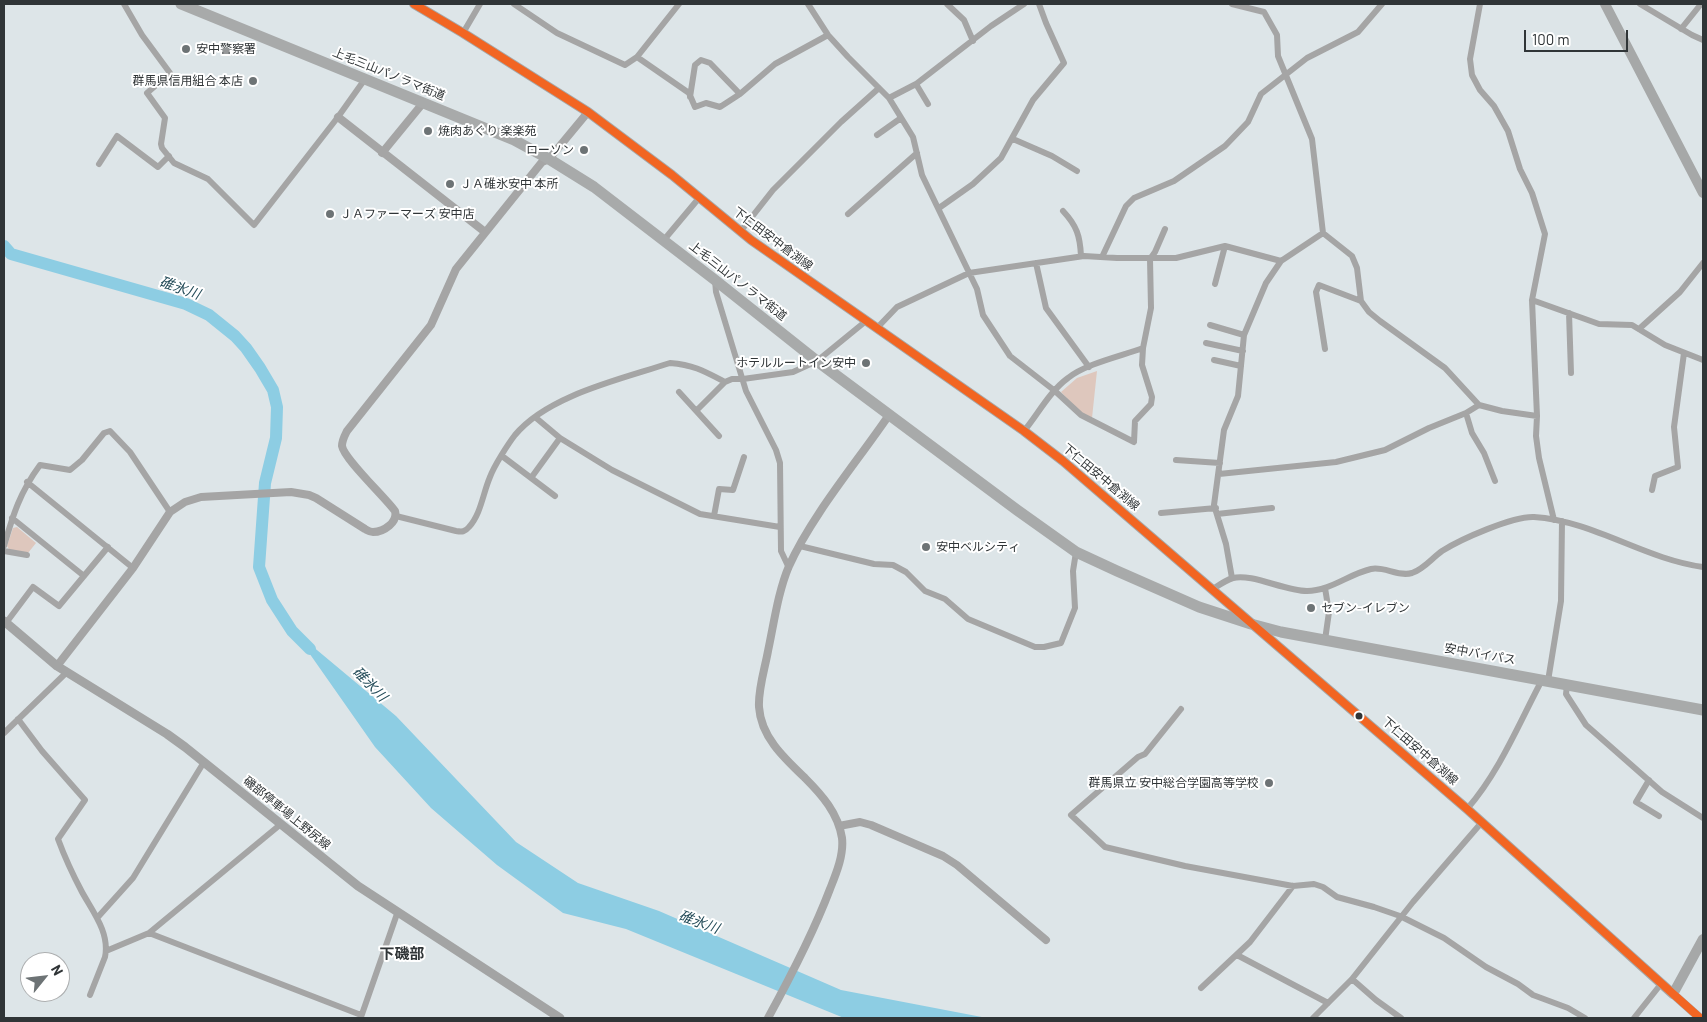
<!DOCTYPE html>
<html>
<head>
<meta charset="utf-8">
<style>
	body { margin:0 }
	#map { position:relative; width:1707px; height:1022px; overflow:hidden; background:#dde5e8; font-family:Barlow,sans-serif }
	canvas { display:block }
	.frame { position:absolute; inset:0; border:5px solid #303537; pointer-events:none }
	.north { position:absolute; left:20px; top:952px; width:50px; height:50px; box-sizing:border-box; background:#fff; border:1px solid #acaeaf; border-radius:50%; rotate:61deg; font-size:14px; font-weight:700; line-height:20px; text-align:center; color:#303537 }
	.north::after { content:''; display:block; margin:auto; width:18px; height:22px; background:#6d7375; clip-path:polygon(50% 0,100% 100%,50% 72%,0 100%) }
	.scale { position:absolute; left:1524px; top:30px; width:104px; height:22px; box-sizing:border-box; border:2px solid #303537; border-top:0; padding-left:6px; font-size:15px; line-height:18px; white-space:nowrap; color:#303537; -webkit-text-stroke:4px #fff; paint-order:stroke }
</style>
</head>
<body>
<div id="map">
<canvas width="1707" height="1022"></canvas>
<div class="frame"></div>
<div class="north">N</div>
<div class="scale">100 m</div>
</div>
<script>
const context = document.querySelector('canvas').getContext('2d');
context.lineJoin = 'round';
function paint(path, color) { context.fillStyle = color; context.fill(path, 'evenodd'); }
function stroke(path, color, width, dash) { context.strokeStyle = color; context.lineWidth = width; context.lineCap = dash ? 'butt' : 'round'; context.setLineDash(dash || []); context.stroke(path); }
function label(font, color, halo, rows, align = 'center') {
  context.font = font + ' Barlow,"Noto Sans JP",sans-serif'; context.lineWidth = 4; context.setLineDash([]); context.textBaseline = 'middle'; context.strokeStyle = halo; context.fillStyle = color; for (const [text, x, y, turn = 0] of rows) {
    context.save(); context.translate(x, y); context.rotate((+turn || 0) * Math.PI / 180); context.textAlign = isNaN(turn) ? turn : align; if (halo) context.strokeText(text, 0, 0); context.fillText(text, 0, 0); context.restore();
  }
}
paint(new Path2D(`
	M1097,371L1092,418L1082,414L1061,392L1077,378Z
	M17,527L36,543L28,553L10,551L7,546L13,528Z`), '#dec7bd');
paint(new Path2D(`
	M293,630L396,716L516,842L578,883L659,911L841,990L987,1018H844L626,929L563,913L497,865L431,808L375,747Z`), '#8dcde3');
stroke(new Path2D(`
	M4,246L11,254L186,304L209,315L235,336L246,348L260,368L273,390L277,407L276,438L265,483L259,567L272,600L292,631L310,649`), '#8dcde3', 12);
stroke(new Path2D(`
	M124,4L142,35L170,73L147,93L165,118L161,144L162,148L174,163L208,179L254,225L338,117L365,79
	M514,4L557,33L625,65L637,57L679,4
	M808,4L828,35L848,57L889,98L913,137L922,175L977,289L983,315L1010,356L1055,391L1081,415L1134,442L1135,421L1151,404L1152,397L1142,365L1143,348L1151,308L1150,259L1155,252L1165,229
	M947,4L964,20L973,41
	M1232,4L1264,12L1277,35L1278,56L1312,139L1323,233L1352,256L1357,268L1361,301L1369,312L1380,321L1445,368L1479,405L1502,411L1537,416
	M1480,4L1470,59L1472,75L1480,90L1494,106L1508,131L1520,169L1532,193L1545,234L1532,300L1537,416L1536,436L1539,458L1554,520
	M1640,4L1692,35L1703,40
	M1681,29L1701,4
	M463,33L480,4
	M637,57L689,93L695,107L706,103L720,107L740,94L710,63L701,60L695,65L690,97
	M916,84L928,104
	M740,94L775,64L828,35
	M889,98L916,84L991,26L1024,4
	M877,135L901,118
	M1013,139L1052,156L1077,171
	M99,164L117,136L158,167L169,156
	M939,208L973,184L1001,158L1033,100L1064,63L1046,23L1039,4
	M1063,211C1077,226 1080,236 1081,256
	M848,214L917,153
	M740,232L773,190L841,122L879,88
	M663,241L699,198
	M1102,257L1126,206L1134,198L1174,181L1225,146L1248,122L1261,94L1307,58L1358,32L1382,4
	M1036,263L1046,308L1089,367
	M715,280L716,292L746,391L776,450L780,463L781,551L789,568
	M1215,284L1225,246
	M1532,300L1599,324L1632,325L1665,345L1703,360
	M1569,313L1571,373
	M1210,325L1244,335
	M876,329L897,307L969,273L1084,256L1117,258H1176L1225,246L1281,261
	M1639,329L1680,292L1703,263
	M1206,343L1243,351
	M1325,349L1316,292L1319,285L1361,301
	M1214,360L1241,366
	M679,392L719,436
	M697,410L725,382
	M1466,413L1472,433L1484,453L1495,481
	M535,417L560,438L612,470L700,514L780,527
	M1024,431C1038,414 1050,391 1068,378C1085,364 1121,356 1143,348
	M502,456L555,496
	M1176,460L1220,463
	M1219,474L1336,462L1385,450L1429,428L1466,413L1479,405
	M531,478L560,438
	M27,482L133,568
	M1652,490L1655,476L1678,467L1674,427L1684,353
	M1161,513L1216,508
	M1217,514L1272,508
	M396,516L456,531C462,532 465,532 469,527C481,514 483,493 490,477C494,466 508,444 515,435C548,395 622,379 670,363C694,365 704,371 725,382L732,379H743L793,372L817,361L866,321
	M714,516L719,489L733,490L744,457
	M12,518L84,576
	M4,546C13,515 20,492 40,465L70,470L82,460L104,433L110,431L130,452L170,512
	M800,546L874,564L893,565L906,572L925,591L945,599L968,619L1035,647H1044L1061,643L1075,608L1073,571L1076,552
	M4,551L27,555
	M1232,578L1226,544L1214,505L1224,430L1238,396L1244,335L1266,283L1281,261L1323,233
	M1213,589C1219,585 1226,580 1233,578C1251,573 1285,591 1307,591C1330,591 1349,574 1371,569C1384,566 1398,577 1412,573C1424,569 1432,558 1442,551C1461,539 1513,516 1534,517C1594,521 1644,559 1703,567
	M6,623L33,587L59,606L108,547
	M1325,640L1329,612L1325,588
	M1548,681L1561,601L1562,521
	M1567,685L1566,694L1586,725L1662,792L1703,818
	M1181,709L1145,754L1138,757L1071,815L1105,847L1185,866L1293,886L1314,884L1323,887L1337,897L1374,907L1400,916L1444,938L1486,967L1518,984L1533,995L1568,1008L1585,1018
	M18,719L42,751L85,800L58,839C65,858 73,875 82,892C93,912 110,933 105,957L90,995
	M4,733L67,672
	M1649,780L1636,802L1659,816
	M1467,809C1500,771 1519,723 1542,680
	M98,917L133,878L204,762
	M149,933L361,1015
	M106,951L149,933L281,824
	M1237,955L1328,1003
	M1352,979L1376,1000L1401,1018
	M1201,988L1250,942L1293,886
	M361,1017L398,911
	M1313,1018L1352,979L1413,902L1482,822
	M1634,1018L1661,984`), '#a5a5a5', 6);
stroke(new Path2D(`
	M338,117L485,232
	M382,153L423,103
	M57,666L133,568L170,512L185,502L201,497L291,492L309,495L316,498L365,529C367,530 370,532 373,532C384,532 398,522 395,511C385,497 344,459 342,446C342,440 345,435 347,431L431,325L456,269L542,162L549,159L588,112
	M839,826L860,822L871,825L943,856L957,865L1046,940
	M768,1018C791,976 813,934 830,889C836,874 844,855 842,838C838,813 822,795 805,778C784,758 761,737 759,707C758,689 765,668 768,651C774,623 778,592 789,566C812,515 857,462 889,415`), '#a5a5a5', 8);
stroke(new Path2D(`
	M4,621L57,666L167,734L185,747L358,886L560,1018
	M1673,994L1700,1018`), '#a3a4a4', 9);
stroke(new Path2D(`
	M414,4L463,33L588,112L672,175L751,240L1024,431L1063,461L1467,809L1673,994L1703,939
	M1605,4L1703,193`), '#a6a8a8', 10);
stroke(new Path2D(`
	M181,4L514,140L549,159L594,187L715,280L817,361L1017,510L1076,552L1117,571L1199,607L1251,624L1281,632L1703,710`), '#a8aaaa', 11);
stroke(new Path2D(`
	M414,4L463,33L588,112L672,175L751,240L1024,431L1063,461L1467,809L1700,1018`), '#f26522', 8);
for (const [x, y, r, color] of [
	[186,49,5,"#6d7375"],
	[253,81,5,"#6d7375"],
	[428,131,5,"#6d7375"],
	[584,150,5,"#6d7375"],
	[450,184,5,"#6d7375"],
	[330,214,5,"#6d7375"],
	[866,363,5,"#6d7375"],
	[926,547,5,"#6d7375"],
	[1311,608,5,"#6d7375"],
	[1359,716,4.5,"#303537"],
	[1269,783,5,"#6d7375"]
]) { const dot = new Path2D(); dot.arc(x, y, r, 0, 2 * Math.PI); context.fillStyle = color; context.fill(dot); stroke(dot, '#fff', 2); }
label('12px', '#303537', '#fff', [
	["安中警察署",196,49],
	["群馬県信用組合 本店",243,81,"right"],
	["焼肉あぐり 楽楽苑",438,131],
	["ローソン",574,150,"right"],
	["ＪＡ碓氷安中 本所",460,184],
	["ＪＡファーマーズ 安中店",340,214],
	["ホテルルートイン安中",856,363,"right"],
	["安中ベルシティ",936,547],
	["セブン-イレブン",1321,608],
	["群馬県立 安中総合学園高等学校",1259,783,"right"]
], 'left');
label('12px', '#303537', '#fff', [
	["上毛三山パノラマ街道",389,74,22],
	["下仁田安中倉渕線",773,239,37],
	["上毛三山パノラマ街道",738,281,38],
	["下仁田安中倉渕線",1101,477,40],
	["安中バイパス",1480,654,10],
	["下仁田安中倉渕線",1420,751,41],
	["磯部停車場上野尻線",287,813,39]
]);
label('italic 14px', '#234b58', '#fff', [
	["碓氷川",180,288,19],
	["碓氷川",370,684,46],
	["碓氷川",699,922,20]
]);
label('bold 15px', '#303537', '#fff', [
	["下磯部",402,954]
]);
</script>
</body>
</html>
